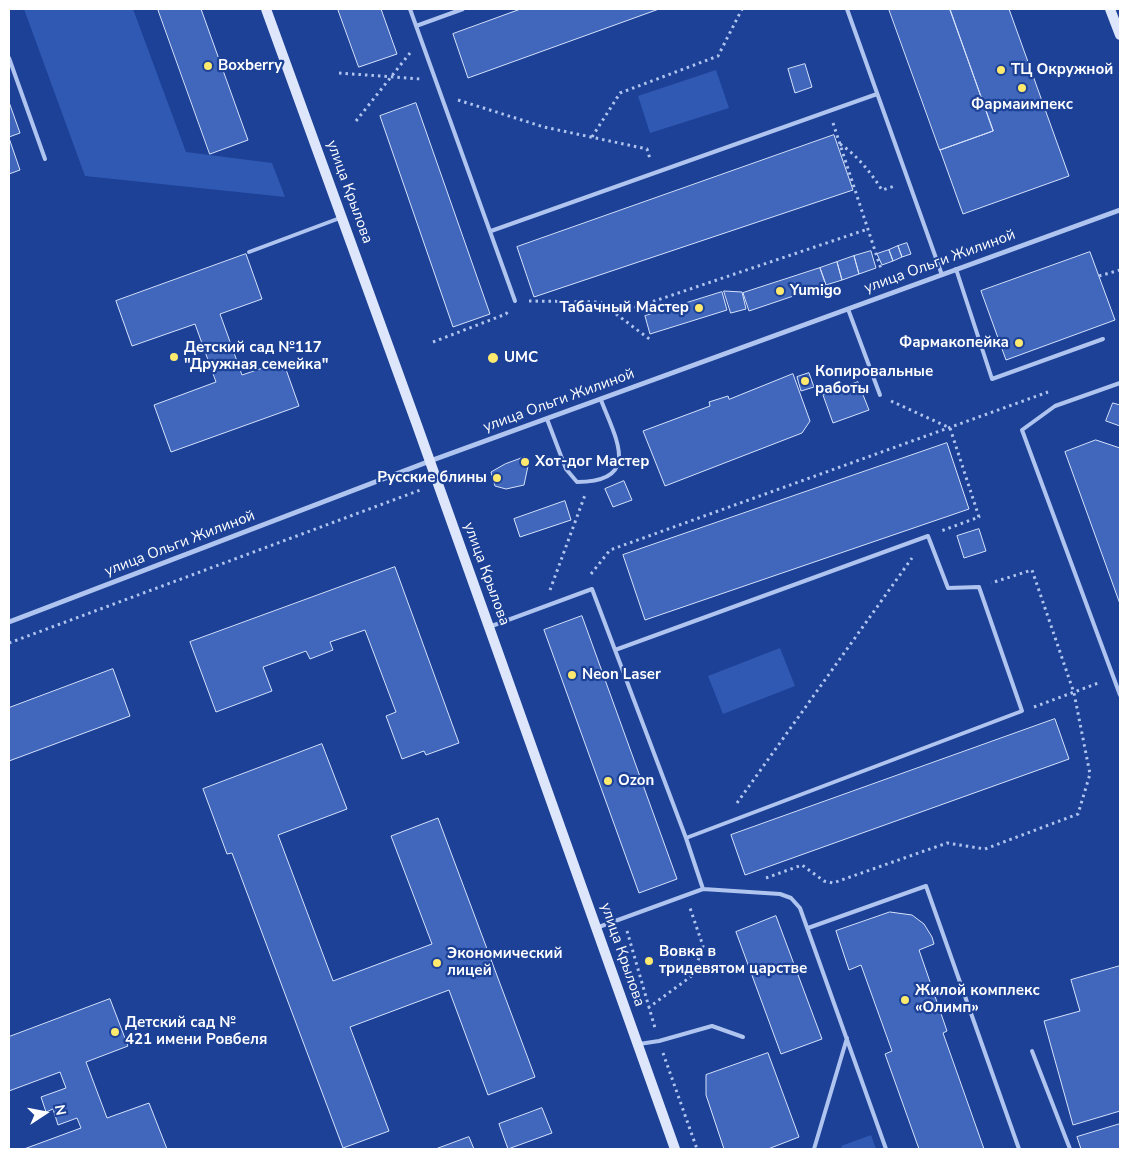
<!DOCTYPE html>
<html>
<head>
<meta charset="utf-8">
<style>
	body { margin:0 }
	#map { position:relative; width:1129px; height:1158px; overflow:hidden; background:#1c4196; font-family:"Nunito Sans",sans-serif }
	canvas { display:block }
	.frame { position:absolute; inset:0; border:10px solid #fff; pointer-events:none }
	.north { position:absolute; left:20px; top:1088px; width:50px; height:50px; -webkit-text-stroke:4px #1c4196; paint-order:stroke; rotate:79deg; font-size:14px; font-weight:700; line-height:20px; text-align:center; color:#fff }
	.north::after { content:''; display:block; margin:auto; width:18px; height:22px; background:#fff; clip-path:polygon(50% 0,100% 100%,50% 72%,0 100%) }
</style>
</head>
<body>
<div id="map">
<canvas width="1129" height="1158"></canvas>
<div class="frame"></div>
<div class="north">N</div>
</div>
<script>
const context = document.querySelector('canvas').getContext('2d');
context.lineJoin = 'round';
function paint(path, color) { context.fillStyle = color; context.fill(path, 'evenodd'); }
function stroke(path, color, width, dash) { context.strokeStyle = color; context.lineWidth = width; context.lineCap = dash ? 'butt' : 'round'; context.setLineDash(dash || []); context.stroke(path); }
function label(font, color, halo, rows, align = 'center') {
  context.font = font + ' "Nunito Sans",sans-serif'; context.lineWidth = 4.5; context.setLineDash([]); context.textBaseline = 'middle'; context.strokeStyle = halo; context.fillStyle = color; for (const [text, x, y, turn = 0] of rows) {
    context.save(); context.translate(x, y); context.rotate((+turn || 0) * Math.PI / 180); context.textAlign = isNaN(turn) ? turn : align; if (halo) context.strokeText(text, 0, 0); context.fillText(text, 0, 0); context.restore();
  }
}
paint(new Path2D(`
	M24,9H133L186,152L272,163L285,197L85,176Z
	M716,70L729,108L650,133L638,96Z
	M780,648L795,686L723,714L708,676Z
	M871,1135L876,1149H842L841,1146Z`), '#3059b4');
const building = new Path2D(`
	M158,9H201L248,140L210,154Z
	M338,9H381L397,54L359,67Z
	M521,9H659L468,78L453,34Z
	M889,9H950L993,131L940,150Z
	M950,9H1009L1069,176L963,214L940,150L993,131Z
	M805,64L812,87L795,93L788,69Z
	M9,102L20,133L9,137Z
	M416,103L490,314L453,327L380,116Z
	M834,135L853,190L534,297L517,247Z
	M9,138L20,170L9,174Z
	M907,243L911,254L902,257L898,246Z
	M898,246L902,257L893,261L889,250Z
	M889,250L893,261L882,265L877,254Z
	M871,251L876,268L859,274L854,256Z
	M1090,252L1115,320L1006,360L981,291Z
	M246,254L262,299L220,314L242,375L283,361L299,406L171,452L154,405L216,382L195,324L132,346L116,301Z
	M854,256L859,274L842,280L837,262Z
	M837,262L842,280L826,285L820,268Z
	M820,268L826,285L749,311L743,293Z
	M724,291L742,292L746,309L731,313Z
	M722,292L727,310L650,334L645,316Z
	M809,373L814,387L801,391L797,377Z
	M793,374L810,421L802,433L665,486L643,431L710,406L709,402L728,396L729,399Z
	M858,382L869,410L833,423L823,395Z
	M1113,403L1120,405V426L1106,421Z
	M1096,440L1120,448V604L1065,452Z
	M947,443L969,509L645,620L623,555Z
	M525,457L528,466L524,485L506,489L495,486L491,472L505,464Z
	M624,481L632,500L613,507L605,489Z
	M565,501L571,520L520,537L514,519Z
	M979,529L986,551L964,558L957,536Z
	M395,567L459,743L426,755L424,751L402,759L386,716L396,712L365,630L330,642L333,650L310,659L306,651L263,667L272,691L216,712L190,642Z
	M582,616L677,879L639,893L544,630Z
	M113,669L130,716L9,761V708Z
	M1055,719L1069,759L745,875L731,835Z
	M322,744L347,809L278,835L333,981L432,944L391,836L438,818L535,1077L488,1095L449,990L350,1027L389,1131L343,1148L232,853L227,854L203,789Z
	M890,912L912,915L924,924L932,937L934,944L919,950L947,1031L943,1033L984,1149H919L885,1054L892,1051L861,965L849,970L836,931Z
	M776,916L822,1039L781,1054L736,932Z
	M1120,966V1111L1073,1125L1044,1021L1080,1011L1071,980Z
	M110,999L128,1046L86,1062L107,1118L149,1103L167,1149H24L81,1128L77,1118L58,1125L53,1109L46,1112L41,1097L66,1088L60,1072L9,1091V1037Z
	M768,1053L799,1137L768,1149H724L706,1095V1075Z
	M542,1108L552,1133L508,1149L499,1124Z
	M1120,1124V1149H1081L1077,1137Z
	M469,1137L474,1149H436Z`);
paint(building, '#4067bc');
stroke(building, '#d6e2fb', 1);
stroke(new Path2D(`
	M339,73L421,79
	M458,100L544,127L647,149L650,159
	M356,121L410,53
	M833,123L881,269
	M592,137L620,93L718,56L742,9
	M840,144C858,156 871,173 882,190L895,186
	M1099,276L1120,270
	M529,301L600,302L652,341
	M616,314L868,229
	M433,342L506,314L508,311
	M891,401L950,428L979,517L941,531
	M591,574L610,550L1048,392
	M550,590L585,495
	M9,643L423,489
	M1034,707L1101,682
	M737,803L912,558
	M766,878L802,865L824,881L833,883L947,843L985,849L1078,814L1090,774L1074,693L1032,570L991,583
	M627,931L655,1028
	M648,1008L693,975L703,946L690,908
	M663,1053L697,1149`), '#b0c4f0', 3, [2.5, 4]);
stroke(new Path2D(`
	M410,9L515,301
	M847,9L942,275
	M416,26L463,9
	M9,58L45,159
	M491,231L877,94
	M249,252L340,218
	M956,269L992,379L1103,339
	M848,309L880,395
	M1120,383L1055,406L1022,430L1120,695
	M547,419L566,469L577,482C643,482 615,437 601,400
	M489,627L592,589L686,838L703,889
	M615,650L928,536L948,588L979,587L1022,711L686,838
	M596,928L703,889L780,894L791,898L800,908L886,1149
	M808,928L926,886L1019,1149
	M639,1044L659,1041L712,1026L743,1037
	M1032,1051L1070,1149
	M814,1149L847,1038`), '#b0c4f0', 4);
stroke(new Path2D(`
	M9,622L430,461L1120,210`), '#b0c4f0', 5);
stroke(new Path2D(`
	M266,9L417,425L675,1149
	M1110,9L1120,35`), '#dde6fb', 10);
for (const [x, y, r, color] of [
	[208,66,5,"#ffe96e"],
	[1001,70,5,"#ffe96e"],
	[1022,88,5,"#ffe96e"],
	[780,291,5,"#ffe96e"],
	[699,308,5,"#ffe96e"],
	[1019,343,5,"#ffe96e"],
	[174,357,5,"#ffe96e"],
	[493,358,6,"#ffe96e"],
	[805,381,5,"#ffe96e"],
	[525,462,5,"#ffe96e"],
	[497,478,5,"#ffe96e"],
	[572,675,5,"#ffe96e"],
	[608,781,5,"#ffe96e"],
	[649,961,5,"#ffe96e"],
	[437,963,5,"#ffe96e"],
	[905,1000,5,"#ffe96e"],
	[115,1032,5,"#ffe96e"]
]) { const dot = new Path2D(); dot.arc(x, y, r, 0, 2 * Math.PI); context.fillStyle = color; context.fill(dot); stroke(dot, '#1c4196', 2); }
label('bold 15px', '#fff', '#1c4196', [
	["Boxberry",218,66],
	["ТЦ Окружной",1011,70],
	["Фармаимпекс",1022,105,"center"],
	["Yumigo",790,291],
	["Табачный Мастер",689,308,"right"],
	["Фармакопейка",1009,343,"right"],
	["Детский сад №117",184,348],
	["\"Дружная семейка\"",184,365],
	["UMC",504,358],
	["Копировальные",815,372],
	["работы",815,389],
	["Хот-дог Мастер",535,462],
	["Русские блины",487,478,"right"],
	["Neon Laser",582,675],
	["Ozon",618,781],
	["Вовка в",659,952],
	["тридевятом царстве",659,969],
	["Экономический",447,954],
	["лицей",447,971],
	["Жилой комплекс",915,991],
	["«Олимп»",915,1008],
	["Детский сад №",125,1023],
	["421 имени Ровбеля",125,1040]
], 'left');
label('15px', '#fff', '#1c4196', [
	["улица Крылова",349,192,70],
	["улица Ольги Жилиной",940,262,-20],
	["улица Ольги Жилиной",559,401,-20],
	["улица Ольги Жилиной",180,544,-21],
	["улица Крылова",486,574,70],
	["улица Крылова",622,955,71]
]);
</script>
</body>
</html>
